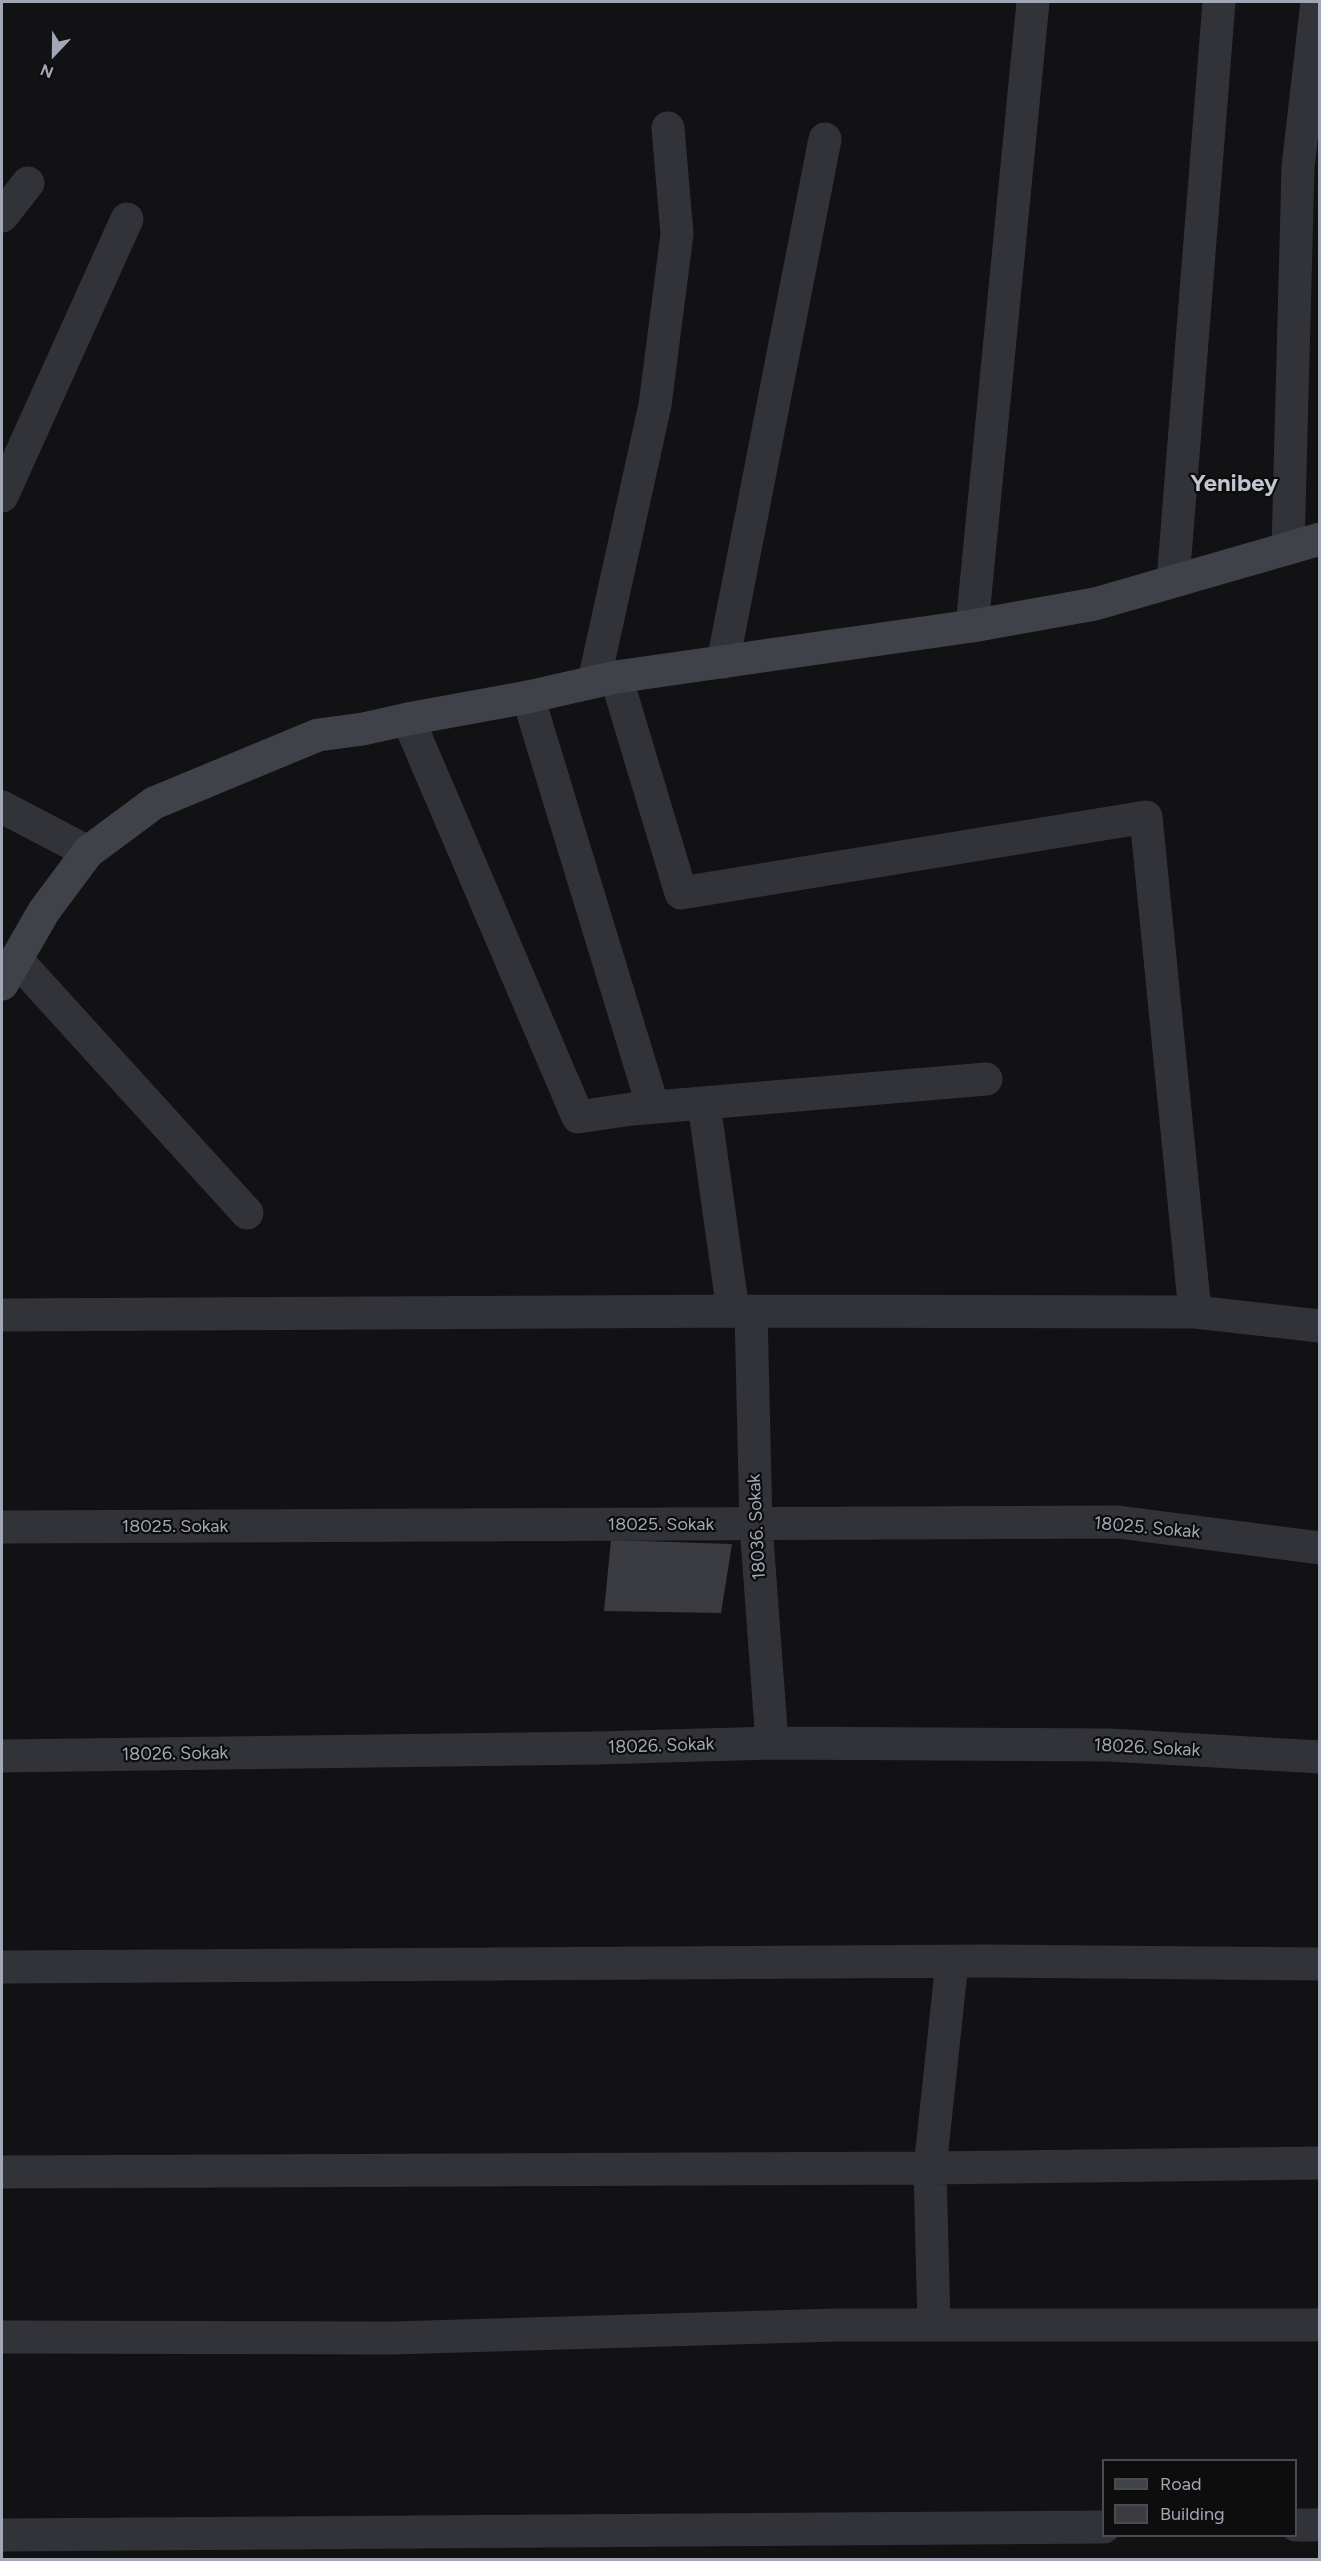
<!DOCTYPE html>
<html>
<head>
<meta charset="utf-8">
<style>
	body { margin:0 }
	#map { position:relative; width:1321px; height:2561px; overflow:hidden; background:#121113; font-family:Figtree,sans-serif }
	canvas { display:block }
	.frame { position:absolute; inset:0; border:3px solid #a2a7b5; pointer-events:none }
	.legend { position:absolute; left:1102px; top:2459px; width:195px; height:78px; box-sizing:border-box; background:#0d0d0e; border:2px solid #494b51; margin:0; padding:8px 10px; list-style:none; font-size:18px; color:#a2a7b5 }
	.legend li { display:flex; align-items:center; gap:12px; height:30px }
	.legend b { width:30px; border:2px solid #494b51 }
	.north { position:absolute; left:24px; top:24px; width:60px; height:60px; -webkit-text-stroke:4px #0d0d0e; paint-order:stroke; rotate:202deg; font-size:16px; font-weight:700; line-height:24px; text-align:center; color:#a2a7b5 }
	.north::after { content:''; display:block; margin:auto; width:21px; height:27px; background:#a2a7b5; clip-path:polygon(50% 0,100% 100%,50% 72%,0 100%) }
</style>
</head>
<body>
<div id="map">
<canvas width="1321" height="2561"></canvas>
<div class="frame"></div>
<ul class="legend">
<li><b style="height:8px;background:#404249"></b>Road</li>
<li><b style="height:16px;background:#3b3c41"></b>Building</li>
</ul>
<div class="north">N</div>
</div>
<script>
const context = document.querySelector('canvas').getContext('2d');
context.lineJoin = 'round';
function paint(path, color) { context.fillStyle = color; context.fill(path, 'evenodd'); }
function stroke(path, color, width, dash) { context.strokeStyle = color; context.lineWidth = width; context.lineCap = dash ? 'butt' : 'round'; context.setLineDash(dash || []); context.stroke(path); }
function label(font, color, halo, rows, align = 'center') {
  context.font = font + ' Figtree,sans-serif'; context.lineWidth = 4.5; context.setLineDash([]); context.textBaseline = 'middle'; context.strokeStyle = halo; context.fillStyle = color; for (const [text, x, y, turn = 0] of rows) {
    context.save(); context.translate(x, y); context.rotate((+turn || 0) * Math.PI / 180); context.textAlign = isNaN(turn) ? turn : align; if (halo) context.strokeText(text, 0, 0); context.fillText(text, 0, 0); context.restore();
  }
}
paint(new Path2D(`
	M611,1540L732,1544L721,1613L604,1611Z`), '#3b3c41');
stroke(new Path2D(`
	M2,216L28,183
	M2,496L127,219
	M1288,548L1298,167L1317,2
	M1173,581L1219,2
	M972,626L1033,2
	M723,662L825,139
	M616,677L681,893L1146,817L1195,1312
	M594,681L655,405L677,234L668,128
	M528,697L653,1107
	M408,719L578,1117L632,1109L986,1079
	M2,807L88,852
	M16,959L247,1213
	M704,1104L733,1311
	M751,1311L756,1525L772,1743
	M2,1315L751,1311L1195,1312L1320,1326
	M2,1527L1118,1522L1320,1548
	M2,1756L597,1748L772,1743L1109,1745L1320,1757
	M2,1967L987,1961L1320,1964
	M2,2172L930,2168L1320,2163
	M934,2325L930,2168L952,1962
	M2,2337L392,2338L837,2325H1320
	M1296,2525H1320
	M2,2535L1104,2527`), '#323338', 33);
stroke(new Path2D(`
	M2,984L44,911L88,852L154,803L318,735L363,729L408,719L528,697L616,677L972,626L1095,604L1320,539`), '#404249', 33);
label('18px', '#a2a7b5', '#0d0d0e', [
	["18025. Sokak",661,1525],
	["18025. Sokak",175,1527],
	["18036. Sokak",757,1527,-93],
	["18025. Sokak",1147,1528,5],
	["18026. Sokak",661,1746,-2],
	["18026. Sokak",1147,1748,3],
	["18026. Sokak",175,1754,-1]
]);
label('bold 24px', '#c3c6d1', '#0d0d0e', [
	["Yenibey",1234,484]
]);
</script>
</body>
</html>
